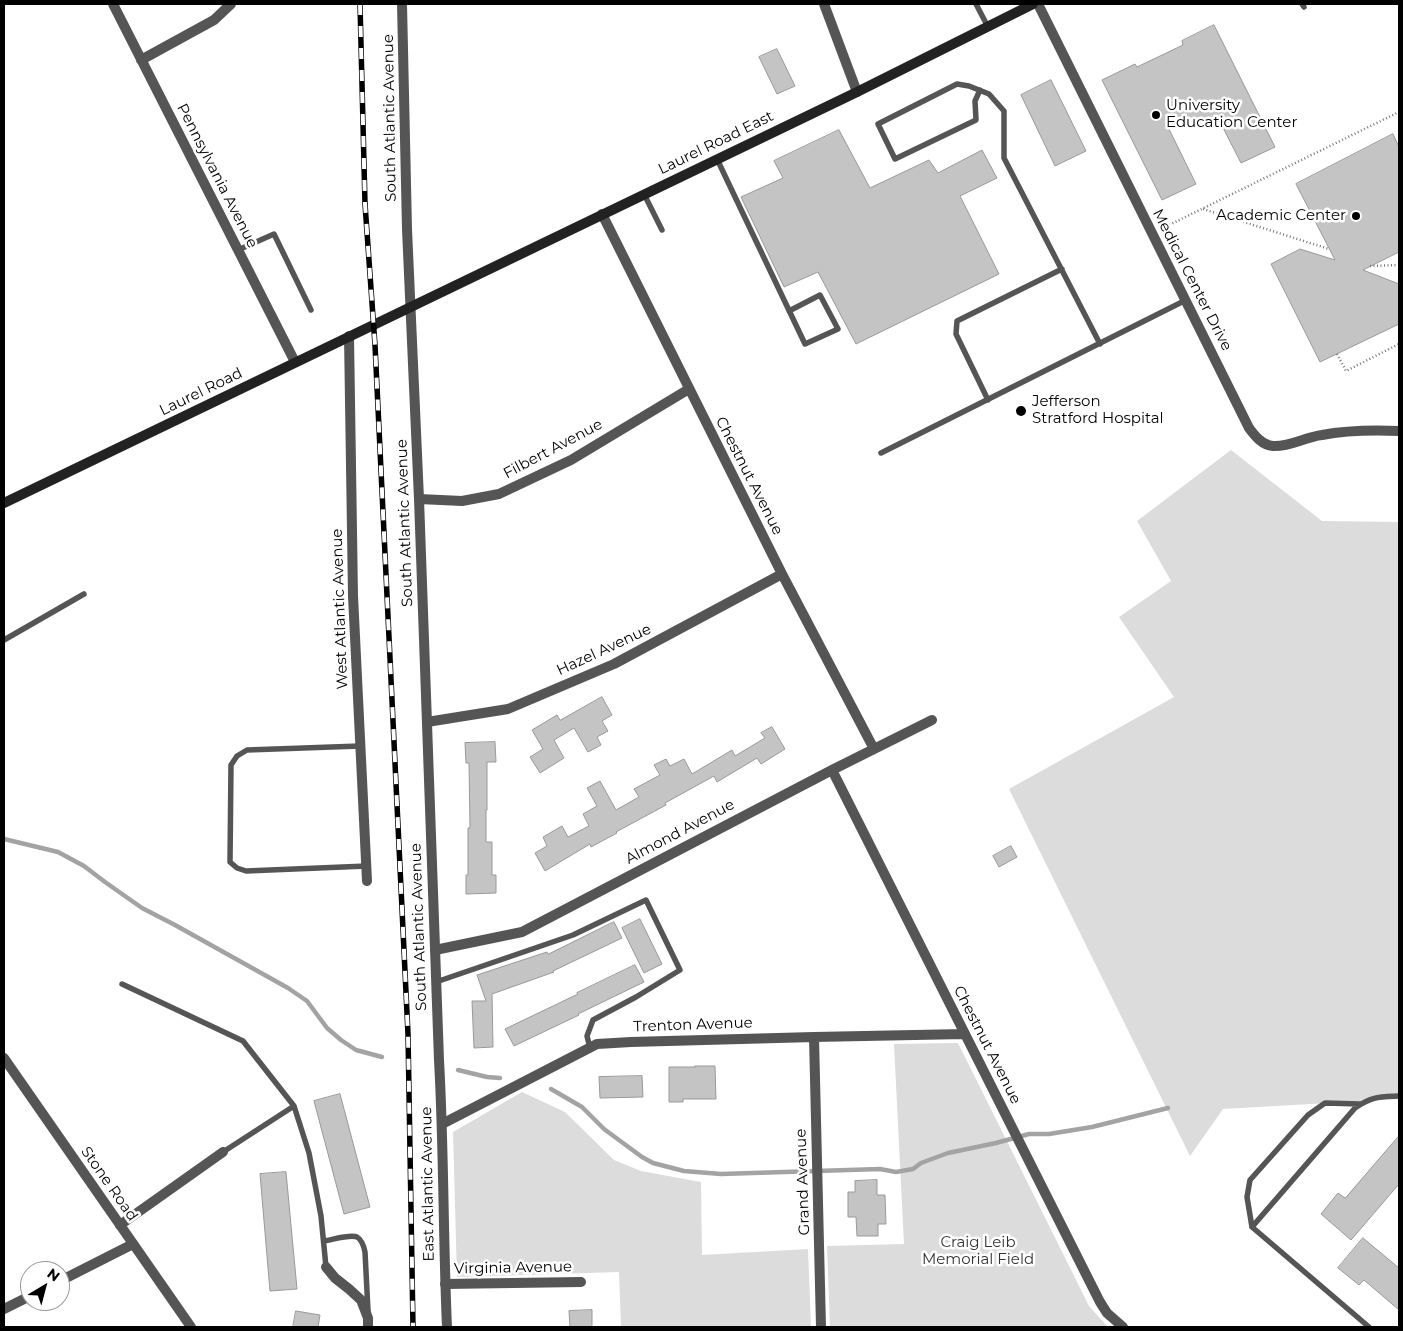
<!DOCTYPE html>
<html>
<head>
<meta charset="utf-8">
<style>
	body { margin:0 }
	#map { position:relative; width:1403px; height:1331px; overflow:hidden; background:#fff; font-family:Montserrat,sans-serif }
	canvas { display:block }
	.frame { position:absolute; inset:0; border:5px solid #000; pointer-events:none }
	.north { position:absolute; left:20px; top:1261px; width:50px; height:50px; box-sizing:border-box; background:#fff; border:1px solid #999; border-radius:50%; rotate:37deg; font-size:14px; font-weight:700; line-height:20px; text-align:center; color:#000 }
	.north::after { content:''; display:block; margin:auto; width:18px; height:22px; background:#000; clip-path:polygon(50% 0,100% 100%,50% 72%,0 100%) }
</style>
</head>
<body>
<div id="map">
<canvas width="1403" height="1331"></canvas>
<div class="frame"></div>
<div class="north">N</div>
</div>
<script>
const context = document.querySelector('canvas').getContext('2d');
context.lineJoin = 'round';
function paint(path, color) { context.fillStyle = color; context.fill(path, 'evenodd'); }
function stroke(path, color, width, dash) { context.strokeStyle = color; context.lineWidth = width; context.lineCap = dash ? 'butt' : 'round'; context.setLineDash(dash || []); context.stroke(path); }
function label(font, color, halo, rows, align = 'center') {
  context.font = font + ' Montserrat,sans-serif'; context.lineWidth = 5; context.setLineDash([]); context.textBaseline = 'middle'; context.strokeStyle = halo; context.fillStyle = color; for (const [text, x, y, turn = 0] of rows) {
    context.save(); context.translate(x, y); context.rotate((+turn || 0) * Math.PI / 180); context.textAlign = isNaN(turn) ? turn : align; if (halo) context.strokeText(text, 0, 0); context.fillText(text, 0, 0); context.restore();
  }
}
paint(new Path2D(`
	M1231,450L1322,521L1399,522V1099L1223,1109L1190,1156L1009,789L1174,697L1119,617L1171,581L1137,521Z
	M958,1043L1089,1306L1108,1327H830L827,1246L904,1244L894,1044Z
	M522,1092L565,1112L614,1160L641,1171L701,1182L702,1255L808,1249L811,1327H621L619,1272L457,1277L453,1132Z`), '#dcdcdc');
stroke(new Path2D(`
	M4,839L58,852L84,866L105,882L142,908L175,925L288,988L307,1001L327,1028L341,1040L356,1050L382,1057
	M458,1070L487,1077L500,1078
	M551,1089L582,1107L604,1129L642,1157L653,1163L684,1171L721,1174L880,1169L896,1172L913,1169L921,1163L948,1153L996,1143L1029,1134H1049L1092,1127L1168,1108`), '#a3a3a3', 4.5);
const building = new Path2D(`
	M1214,25L1275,147L1241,163L1217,116L1193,128L1187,116L1167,125L1196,184L1162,200L1102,80L1135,64L1137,67L1183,45L1182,41Z
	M777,49L795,86L777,94L759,57Z
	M1051,80L1086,151L1055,166L1021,95Z
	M839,130L870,188L929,160L938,173L982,150L997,178L960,196L999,274L856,344L818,272L784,287L741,197L783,178L774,161Z
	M1393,134L1399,147V252L1363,270L1399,284V324L1320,362L1271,264L1300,249L1335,260L1296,184Z
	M602,697L612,715L602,721L608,731L597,737L601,745L588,752L574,728L554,740L564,758L540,773L530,757L543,749L532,730L557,715L560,720Z
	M772,727L785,749L761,764L757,758L717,782L714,776L665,803L666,805L616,832L617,833L591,847L590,844L545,871L535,853L547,846L543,837L562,826L568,837L589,826L583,814L597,806L587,788L600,781L616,810L639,797L634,789L660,775L654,765L666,759L670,766L684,759L692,774L732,750L735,756L765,738L761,733Z
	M495,742L496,762H487V810H486V842H492V875H496V893L466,894V875H468V828H470L469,763H466L465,743Z
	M1011,846L1017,857L999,867L993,856Z
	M640,919L662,964L644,973L622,928Z
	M614,922L622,938L553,971L554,972L492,994L493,1047L474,1048L472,1001H486L477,975L547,952L548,954Z
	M635,965L644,982L578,1014L579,1015L514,1046L505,1029L578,994L577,993Z
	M695,1066H715L716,1099H683V1102H669V1067H695Z
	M642,1076L643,1097L600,1098L599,1077Z
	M340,1094L370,1207L344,1214L314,1101Z
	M1399,1136V1184L1351,1240L1321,1214L1338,1193L1345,1198Z
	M286,1172L297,1289L270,1291L260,1174Z
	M877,1180V1195H885L886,1224H878V1236H857L856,1217H848V1192H855V1181Z
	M1363,1238L1399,1268V1310L1364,1280L1359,1285L1338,1268Z
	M592,1310V1327H570L569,1311Z
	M296,1311L320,1315L318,1327H293Z`);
paint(building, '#c4c4c4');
stroke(building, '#999', 1);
stroke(new Path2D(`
	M1203,209L1329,249
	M1163,228L1399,112
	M1370,266L1399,265
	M1337,354L1346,371L1399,344`), '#777', 2.5, [1, 2.5]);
stroke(new Path2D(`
	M976,4L988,27
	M1302,4L1304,7
	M980,90L975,101L976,120L895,159L878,124L957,84L969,86L989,94L1004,111V158L1100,344
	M717,159L805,344L838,329L820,295L789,311
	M644,194L662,230
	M238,250L274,234L311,310
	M988,400L956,334L957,321L1062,269
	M881,453L1186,300
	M4,640L84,594
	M360,746L247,750L237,756L231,765L230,862L237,868L246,871L367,866
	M436,982L573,935L646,900L680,970L636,997L593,1020L587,1036L590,1048
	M122,984L243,1041L294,1106L309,1153L321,1216L326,1267
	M1360,1104L1325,1103L1308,1115L1250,1180L1247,1197L1252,1227L1369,1327
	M223,1152L294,1106
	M1252,1227L1355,1108C1372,1096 1380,1097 1399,1096
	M324,1241C332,1240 350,1234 357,1237C362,1240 364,1247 365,1252L368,1311`), '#555', 5.5);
stroke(new Path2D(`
	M113,4L295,362
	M824,4L857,92
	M1038,4L1249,428C1255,436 1262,445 1273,446C1290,447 1305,437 1322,435C1348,430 1373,430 1399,431
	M141,60L214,20L231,4
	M602,214L782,574L874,749
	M349,336L353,596L367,881
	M419,499L462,501L499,494L571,460L689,389
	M427,722L508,709L614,664L782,574
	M832,770L1100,1302L1107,1313L1123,1327
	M435,950L522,932L832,770L932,720
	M814,1037L821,1327
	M442,1124L597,1044L631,1042L814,1037L965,1034
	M120,1225L223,1152
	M326,1267L335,1278L349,1289L361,1300L368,1318V1327
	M60,1281L133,1244
	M445,1284L581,1282
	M4,1309L30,1296`), '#555', 10);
stroke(new Path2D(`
	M402,4L407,229L419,499L439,1060C444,1149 443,1238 447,1327
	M4,1058L191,1327`), '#555', 10);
stroke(new Path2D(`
	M4,503L857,92L1033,4`), '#222', 10);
const rail = new Path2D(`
	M360,4L365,204L375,345L408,1034L413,1327`);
stroke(rail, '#000', 5.5);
stroke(rail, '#fff', 4, [11]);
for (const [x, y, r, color] of [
	[1156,115,5,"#000"],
	[1356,216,5,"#000"],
	[1021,411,6,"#000"]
]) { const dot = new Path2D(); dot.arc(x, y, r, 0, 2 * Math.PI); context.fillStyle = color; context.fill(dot); stroke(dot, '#fff', 2); }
label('15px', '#000', '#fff', [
	["University",1166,106],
	["Education Center",1166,123],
	["Academic Center",1346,216,"right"],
	["Jefferson",1032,402],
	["Stratford Hospital",1032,419]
], 'left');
label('15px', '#000', '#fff', [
	["South Atlantic Avenue",390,118,-91],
	["Laurel Road East",716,143,-26],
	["Pennsylvania Avenue",217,176,63],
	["Medical Center Drive",1192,280,63],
	["Laurel Road",201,392,-26],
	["Filbert Avenue",553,449,-28],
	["Chestnut Avenue",749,476,63],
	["South Atlantic Avenue",405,523,-92],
	["West Atlantic Avenue",340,609,-92],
	["Hazel Avenue",604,650,-25],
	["Almond Avenue",680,832,-28],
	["South Atlantic Avenue",419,927,-92],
	["Trenton Avenue",693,1025,-2],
	["Chestnut Avenue",987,1045,63],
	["Grand Avenue",803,1182,-92],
	["Stone Road",109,1184,55],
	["East Atlantic Avenue",428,1184,-91],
	["Virginia Avenue",513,1268,-1]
]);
label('15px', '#333', '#fff', [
	["Craig Leib",978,1243],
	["Memorial Field",978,1260]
]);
</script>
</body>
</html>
